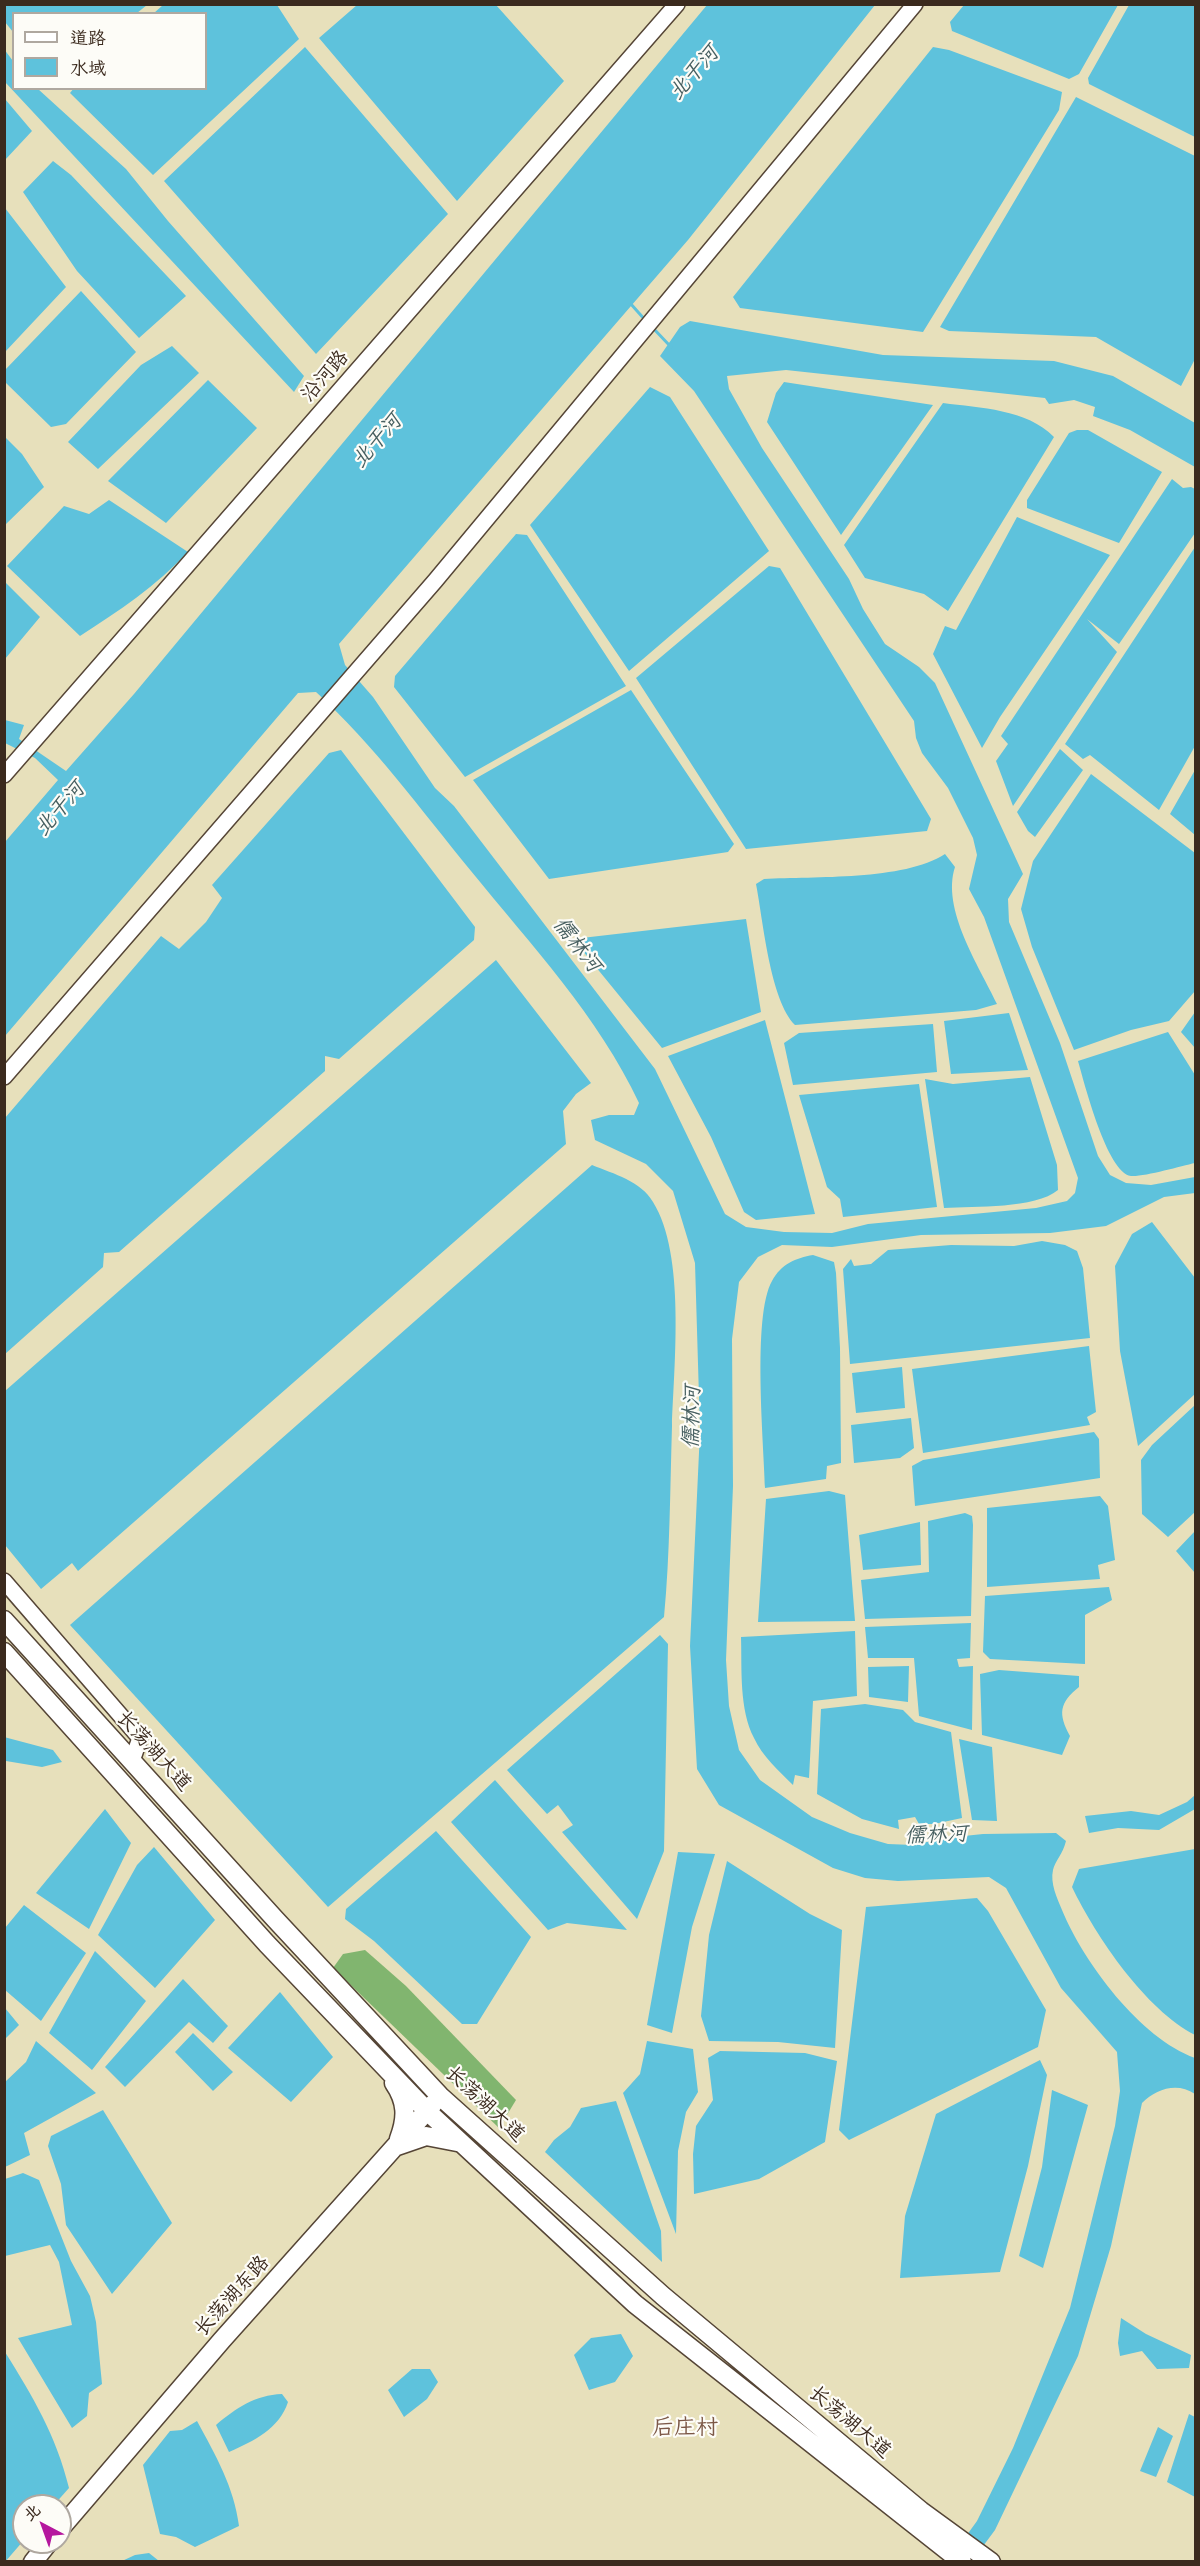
<!DOCTYPE html>
<html>
<head>
<meta charset="utf-8">
<style>
	body { margin:0 }
	#map { position:relative; width:1200px; height:2566px; overflow:hidden; background:#e7e0bb; font-family:Delius,"LXGW WenKai TC",sans-serif }
	canvas { display:block }
	.frame { position:absolute; inset:0; border:6px solid #3b2a1e; pointer-events:none }
	.legend { position:absolute; left:12px; top:12px; width:195px; height:78px; box-sizing:border-box; background:#fdfcf7; border:2px solid #afa8a0; margin:0; padding:8px 10px; list-style:none; font-size:18px; color:#3b2a1e }
	.legend li { display:flex; align-items:center; gap:12px; height:30px }
	.legend b { width:30px; border:2px solid #afa8a0 }
	.north { position:absolute; left:12px; top:2494px; width:60px; height:60px; box-sizing:border-box; background:#fdfcf7; border:2px solid #afa8a0; border-radius:50%; rotate:319deg; font-size:16px; font-weight:700; line-height:24px; text-align:center; color:#3b2a1e }
	.north::after { content:''; display:block; margin:auto; width:21px; height:27px; background:#b5179e; clip-path:polygon(50% 0,100% 100%,50% 72%,0 100%) }
</style>
</head>
<body>
<div id="map">
<canvas width="1200" height="2566"></canvas>
<div class="frame"></div>
<ul class="legend">
<li><b style="height:8px;background:#fff"></b>道路</li>
<li><b style="height:16px;background:#5ec2dc"></b>水域</li>
</ul>
<div class="north">北</div>
</div>
<script>
const context = document.querySelector('canvas').getContext('2d');
context.lineJoin = 'round';
function paint(path, color) { context.fillStyle = color; context.fill(path, 'evenodd'); }
function stroke(path, color, width, dash) { context.strokeStyle = color; context.lineWidth = width; context.lineCap = dash ? 'butt' : 'round'; context.setLineDash(dash || []); context.stroke(path); }
function label(font, color, halo, rows, align = 'center') {
  context.font = font + ' Delius,"LXGW WenKai TC",sans-serif'; context.lineWidth = 4.5; context.setLineDash([]); context.textBaseline = 'middle'; context.strokeStyle = halo; context.fillStyle = color; for (const [text, x, y, turn = 0] of rows) {
    context.save(); context.translate(x, y); context.rotate((+turn || 0) * Math.PI / 180); context.textAlign = isNaN(turn) ? turn : align; if (halo) context.strokeText(text, 0, 0); context.fillText(text, 0, 0); context.restore();
  }
}
paint(new Path2D(`
	M365,1950L406,1986L516,2100L499,2128L333,1968L343,1954Z`), '#81b56f');
paint(new Path2D(`
	M4,5L5,4L147,5L137,13L14,14L13,32L5,22Z
	M163,5H277L299,39L153,175L70,93L74,88H206V14L154,13Z
	M357,5H496L564,81L457,201L319,38Z
	M707,5H875L688,240L339,644L345,665L373,697L435,788L454,806L655,1069L725,1214L746,1227L784,1232L832,1233L868,1224L1036,1208L1067,1201L1075,1193L1078,1178L984,917L969,889L977,855L973,838L948,788L922,753L916,738L914,721L694,391L660,356L680,327L690,321L883,355L1054,361L1113,376L1195,423V467L1130,430L1093,416L1095,407L1074,400L1049,404L1045,398L786,370L727,376L729,389L762,448L849,579L863,609L885,644L919,667L935,683L1023,874L1008,899L1009,922L1060,1043L1098,1156L1110,1175L1126,1183L1151,1185L1195,1177V1193L1164,1197L1106,1226L1050,1233L921,1235L832,1247L782,1245L758,1257L739,1282L732,1339L733,1486L726,1660L729,1706L739,1750L760,1780L812,1817L850,1833L888,1844L913,1845L945,1838L983,1834L1056,1833L1066,1841C1063,1854 1055,1861 1053,1870C1050,1883 1057,1898 1062,1910C1084,1963 1140,2038 1195,2058V2094C1177,2082 1156,2089 1142,2103L1111,2246L1078,2356L995,2530L972,2561H948L977,2521L1013,2448L1070,2308L1115,2126L1120,2091L1117,2052L1061,1988L1006,1888L989,1877L898,1881L865,1878L833,1868L719,1805L697,1769L690,1646L700,1431L695,1263L673,1191L646,1164L595,1140L591,1120L609,1115H634L639,1103C599,1017 531,945 471,871C421,810 374,745 316,692L298,693L5,1036V842L58,780L35,758L5,743V720L24,725L19,739L66,771L134,694Z
	M964,5V4L1118,5L1079,74L1069,79L952,31L950,22Z
	M1129,5H1195V137L1089,84L1088,78Z
	M305,47L448,214L316,354L164,181Z
	M933,47L949,50L1062,92L1059,110L923,332L740,308L733,297Z
	M4,49L13,61L14,88L38,89L126,169L168,221L304,376L294,392L5,82Z
	M1076,97L1195,156V359L1181,386L1096,337L949,331L940,327Z
	M5,99L32,131L5,160H4Z
	M53,161L71,175L186,296L139,338L77,271L23,192Z
	M5,208L66,287L5,352L4,209Z
	M81,291L136,352L66,424L51,427L5,382V370Z
	M172,346L199,373L98,469L68,442L141,365Z
	M208,380L257,428L166,523L108,481Z
	M784,382L933,405L841,535L767,422L776,393Z
	M650,387L670,397L769,551L629,671L530,525Z
	M943,403C980,408 1027,409 1054,437L948,611L924,594L865,578L844,545Z
	M1077,430H1088L1162,472L1119,543L1027,508V500L1069,433Z
	M5,437L22,454L44,487L5,525Z
	M1172,479L1183,488L1191,487L1195,489V533L1119,644L1087,619L1117,652L1013,806L996,761L1008,744L1001,736Z
	M109,500L188,552C156,586 119,611 80,636L7,566L64,506L89,514Z
	M1017,517L1110,555L1000,717L982,748L933,654L945,626L956,630Z
	M516,534L527,535L626,686L465,777L394,687L395,676Z
	M1195,547V746L1159,810L1090,755L1083,759L1065,744Z
	M769,566L780,568L931,819L927,831L746,849L636,678Z
	M5,582L40,617L5,659Z
	M631,690L734,844L728,852L549,879L473,780Z
	M1060,749L1083,770L1035,837L1028,831L1017,812Z
	M341,750L475,927L474,940L339,1059L325,1056V1071L119,1252L104,1253L103,1267L5,1354V1118L161,936L179,949L206,922L222,898L212,885L329,753Z
	M1195,770V835L1170,814Z
	M1091,774L1195,853V991L1169,1021L1131,1030L1074,1050L1032,947L1021,909L1033,861Z
	M945,854L955,867C941,909 979,966 997,1004L976,1010L795,1025C770,1000 763,920 756,884L764,879C815,876 903,881 945,854Z
	M746,919L761,1012L662,1048L573,939Z
	M496,960L591,1083L576,1094L563,1111L566,1144L78,1571L72,1563L41,1589L5,1545V1391Z
	M1195,1012H1196L1195,1048L1181,1032Z
	M1009,1013L1028,1070L951,1074L944,1021Z
	M765,1020L815,1214L756,1220L744,1212L711,1137L668,1056Z
	M933,1024L937,1072L793,1085L784,1043L799,1033Z
	M1168,1032L1195,1075V1163C1181,1166 1144,1177 1131,1176C1107,1173 1084,1082 1078,1061Z
	M1030,1077L1057,1165L1058,1190C1035,1209 975,1206 944,1208L925,1079L953,1084Z
	M919,1084L937,1207L843,1217L840,1199L827,1187L799,1095Z
	M592,1165C614,1174 641,1181 653,1202C686,1255 674,1364 672,1426C670,1490 670,1553 664,1617L328,1907L70,1625Z
	M1152,1222L1195,1278V1394L1138,1446L1120,1351L1115,1266L1132,1234Z
	M1042,1241L1065,1245L1077,1251L1083,1268L1090,1338L850,1364L843,1269L851,1259L854,1266L871,1264L888,1250L951,1245L1014,1246Z
	M813,1255L834,1262L836,1273L840,1348L841,1463L827,1466L826,1479L765,1488C764,1444 752,1316 772,1281C781,1264 796,1258 813,1255Z
	M1089,1346L1096,1412L1087,1417L1090,1425L923,1453L912,1369Z
	M902,1367L905,1408L856,1413L852,1373Z
	M1195,1405V1512L1168,1537L1142,1514L1141,1460L1152,1445Z
	M911,1418L914,1448L900,1458L854,1463L851,1425Z
	M1094,1432L1099,1439L1100,1478L915,1506L912,1466L923,1460Z
	M829,1491L845,1495L855,1621L758,1622L766,1499Z
	M1100,1496L1108,1506L1115,1560L1098,1565L1100,1579L987,1587V1508Z
	M965,1513L972,1516L973,1525L971,1616L865,1619L861,1580L929,1572L928,1521Z
	M920,1522L921,1565L863,1570L859,1535Z
	M1195,1531V1573L1176,1551Z
	M1109,1587L1112,1600L1085,1615V1664L990,1659L983,1652L985,1596Z
	M971,1623L970,1658L957,1659L959,1667L973,1666L972,1730L919,1716L914,1658H868L865,1627Z
	M855,1631L857,1696L813,1701L809,1778L795,1775L793,1785C779,1771 762,1756 754,1738C739,1709 742,1669 741,1637Z
	M660,1635L668,1644L664,1851L637,1919L562,1832L573,1825L558,1805L547,1814L507,1770Z
	M909,1666L908,1702L869,1697L868,1667Z
	M999,1670L1079,1676V1687C1059,1703 1058,1714 1070,1736L1062,1755L982,1735L980,1674Z
	M865,1704L903,1710L915,1722L951,1732L962,1818L934,1824H919L915,1817L898,1820L899,1829L862,1819L817,1794L821,1709Z
	M4,1737L53,1750L62,1762L42,1767L6,1761Z
	M959,1739L992,1747L997,1821L972,1820Z
	M495,1780L627,1930L567,1923L548,1930L451,1822Z
	M1195,1795V1809L1159,1830L1118,1828L1089,1833L1085,1816L1131,1811L1159,1815L1187,1802Z
	M105,1809L131,1843L89,1929L36,1893Z
	M436,1831L531,1937L477,2024H462L374,1941L345,1919L346,1909Z
	M154,1847L215,1920L155,1988L98,1935L137,1865Z
	M1195,1849H1196L1195,2035C1146,2010 1096,1937 1072,1887L1079,1869Z
	M678,1852L715,1854L692,1927L672,2033L647,2025Z
	M727,1861L810,1914L842,1930L835,2048L778,2042L709,2041L701,2016L709,1935Z
	M977,1898L988,1911L1046,2010L1038,2047L849,2140L839,2130L866,1907Z
	M24,1905L86,1953L41,2021L5,1990V1928Z
	M95,1951L146,2001L92,2070L49,2033Z
	M183,1979L228,2026L213,2043L189,2022L125,2087L105,2067Z
	M280,1992L333,2057L291,2102L228,2048Z
	M5,2008L19,2025L5,2039H4Z
	M193,2033L233,2072L213,2091L175,2052Z
	M36,2041L96,2093L24,2133L30,2155L5,2167V2082L26,2062Z
	M647,2041L693,2049L698,2092L686,2112L678,2151L676,2234L623,2093L640,2074Z
	M720,2051L805,2053L837,2061L825,2142L759,2179L694,2194L693,2154L696,2126L713,2100L708,2058Z
	M1040,2060L1047,2075L1028,2166L1000,2272L900,2278L905,2216L936,2114Z
	M1052,2090L1088,2105L1043,2268L1019,2256L1042,2167Z
	M616,2101L661,2231L662,2262L545,2152L554,2140L570,2127L581,2108Z
	M103,2110L172,2223L112,2294L66,2225L61,2184L48,2146L51,2136Z
	M23,2173L39,2180L71,2261L90,2296L96,2322L102,2384L89,2393L87,2416L72,2428L18,2338L72,2325L59,2262L50,2245L5,2256V2179Z
	M1121,2318L1146,2334L1191,2355L1189,2368L1157,2369L1142,2351L1120,2356L1118,2343Z
	M621,2334L633,2356L615,2382L589,2390L574,2355L591,2338Z
	M5,2352C33,2397 56,2435 69,2488L53,2506H24V2540L5,2562Z
	M412,2369H430L438,2382L427,2399L404,2417L388,2390Z
	M282,2394L288,2402C279,2429 254,2441 229,2452L216,2425C236,2408 255,2395 282,2394Z
	M1189,2414L1195,2417V2497L1167,2482Z
	M197,2421C216,2456 234,2487 239,2526L195,2547L176,2537L160,2534L143,2465L170,2431L182,2430Z
	M1158,2427L1173,2436L1156,2477L1140,2471Z
	M149,2553L159,2561H122L135,2555Z`), '#5ec2dc');
stroke(new Path2D(`
	M630,303L646,321
	M653,328L671,347`), '#5ec2dc', 3);
const minor = new Path2D(`
	M4,775L677,4
	M4,1077L435,581L915,4
	M4,1581L140,1738L132,1761`);
const major = new Path2D(`
	M4,1620L275,1919L440,2096L663,2296L921,2511L991,2562
	M4,1652L267,1944L427,2111L635,2304L962,2562
	M394,2083C407,2102 407,2118 399,2139
	M397,2146L426,2136L457,2142
	M60,2529L222,2340L433,2104
	M33,2562L49,2542`);
stroke(minor, '#554536', 18);
stroke(major, '#554536', 21);
stroke(minor, '#fff', 15);
stroke(major, '#fff', 18);
label('20px', '#3b2a1e', '#fdfcf7', [
	["沿河路",325,376,-49],
	["长荡湖大道",154,1751,48],
	["长荡湖大道",485,2104,43],
	["长荡湖东路",232,2296,-48],
	["长荡湖大道",850,2422,40]
]);
label('italic 21px', '#475f60', '#fdfcf7', [
	["北干河",694,73,-49],
	["北干河",377,441,-49],
	["北干河",60,809,-49],
	["儒林河",577,945,52],
	["儒林河",692,1417,-88],
	["儒林河",936,1835,-2]
]);
label('22px', '#7c5847', '#fdfcf7', [
	["后庄村",685,2428]
]);
</script>
</body>
</html>
